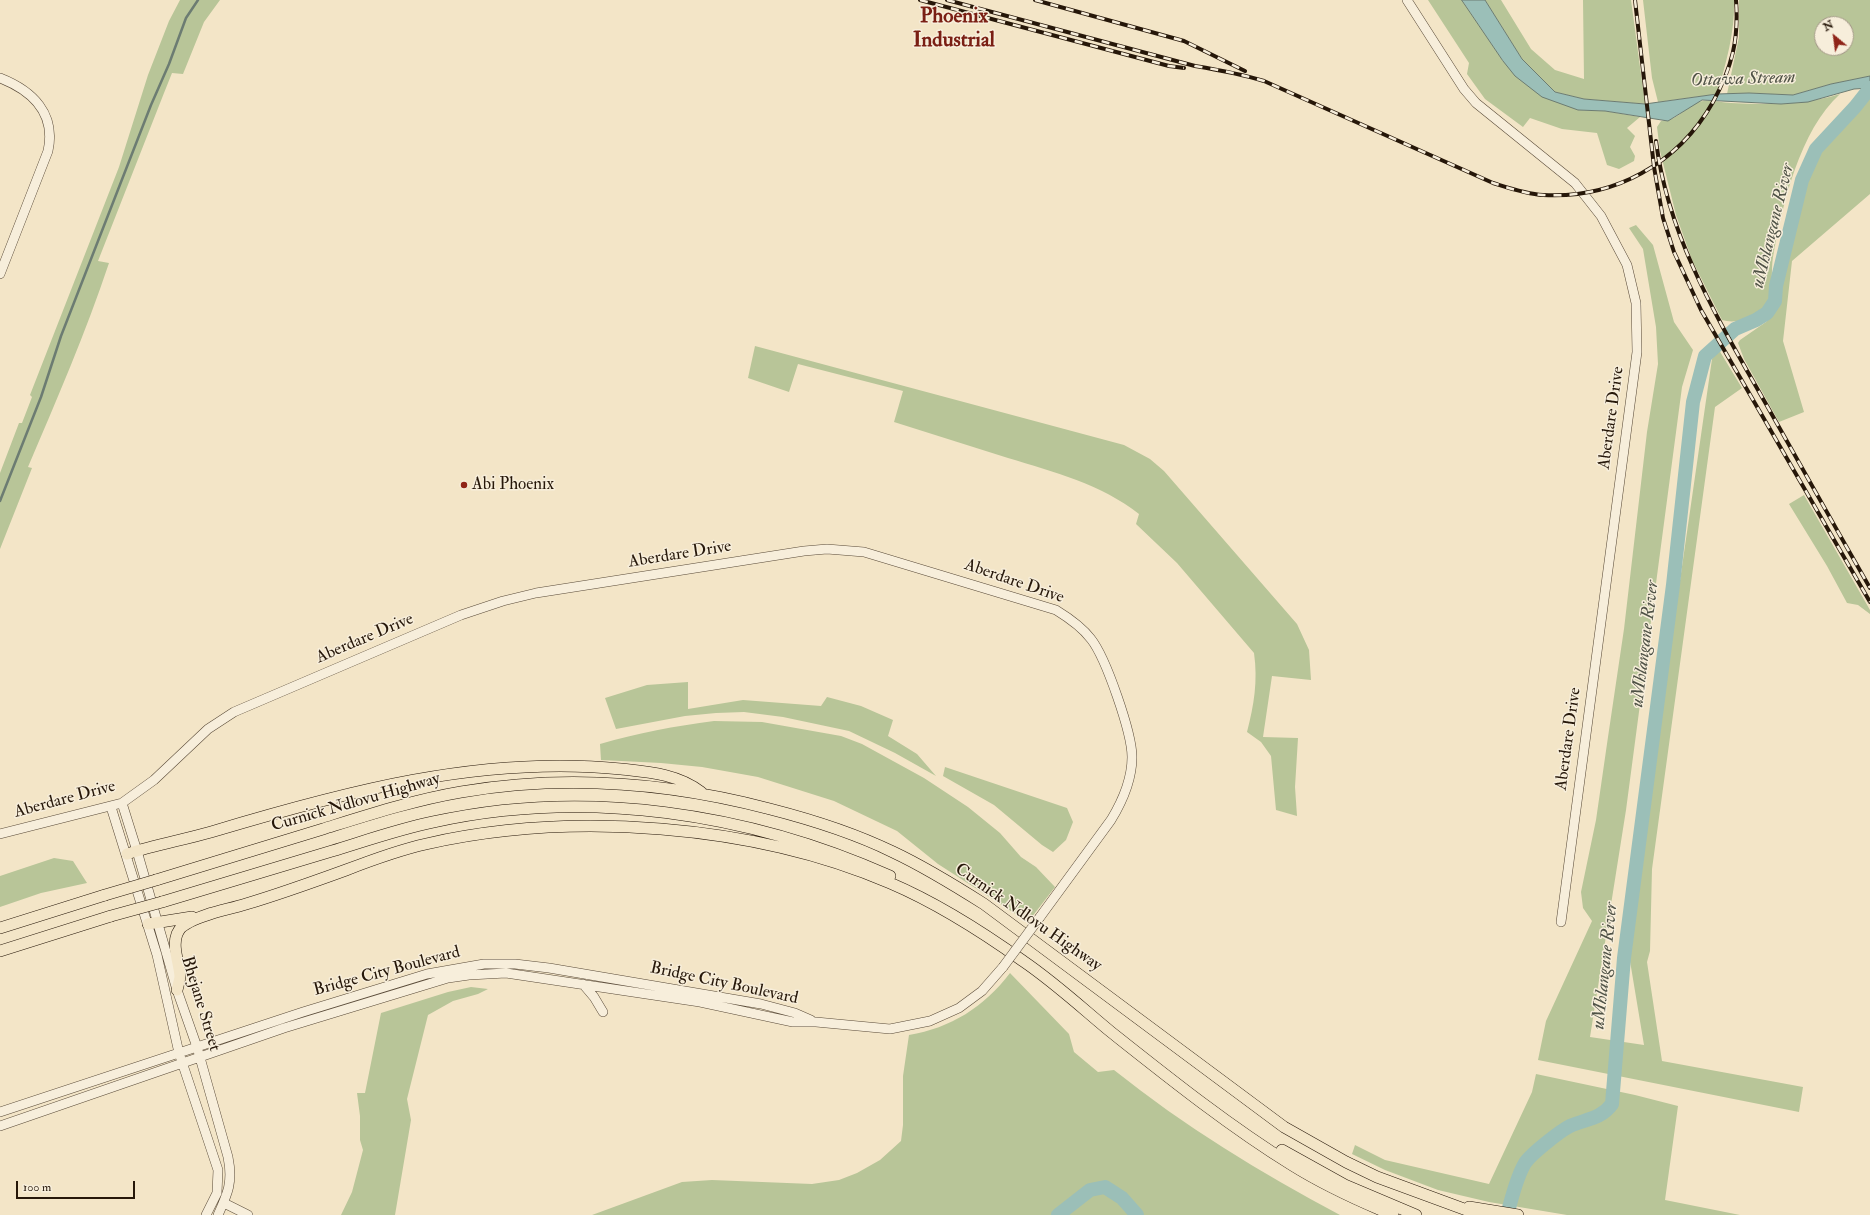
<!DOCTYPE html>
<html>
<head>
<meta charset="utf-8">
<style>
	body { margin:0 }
	#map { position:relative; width:1870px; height:1215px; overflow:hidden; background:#f3e5c7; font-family:"IM FELL Double Pica",serif }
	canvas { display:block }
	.north { position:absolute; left:1814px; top:16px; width:40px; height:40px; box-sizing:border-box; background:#f7eedb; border:1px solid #a39887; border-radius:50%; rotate:331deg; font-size:11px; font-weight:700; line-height:16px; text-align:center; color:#261709 }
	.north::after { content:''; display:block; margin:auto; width:14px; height:18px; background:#8f2418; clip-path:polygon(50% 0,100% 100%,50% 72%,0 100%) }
	.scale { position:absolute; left:16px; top:1181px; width:119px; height:18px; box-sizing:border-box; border:2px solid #261709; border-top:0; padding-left:5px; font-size:12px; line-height:14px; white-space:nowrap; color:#261709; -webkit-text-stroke:3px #f7eedb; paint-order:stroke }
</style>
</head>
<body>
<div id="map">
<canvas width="1870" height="1215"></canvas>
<div class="north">N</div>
<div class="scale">100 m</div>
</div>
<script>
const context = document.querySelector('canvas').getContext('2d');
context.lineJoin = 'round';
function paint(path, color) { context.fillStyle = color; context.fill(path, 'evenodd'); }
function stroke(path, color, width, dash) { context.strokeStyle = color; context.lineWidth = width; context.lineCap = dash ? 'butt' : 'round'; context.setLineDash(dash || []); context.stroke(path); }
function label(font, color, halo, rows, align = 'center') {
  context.font = font + ' "IM FELL Double Pica",serif'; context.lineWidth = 3; context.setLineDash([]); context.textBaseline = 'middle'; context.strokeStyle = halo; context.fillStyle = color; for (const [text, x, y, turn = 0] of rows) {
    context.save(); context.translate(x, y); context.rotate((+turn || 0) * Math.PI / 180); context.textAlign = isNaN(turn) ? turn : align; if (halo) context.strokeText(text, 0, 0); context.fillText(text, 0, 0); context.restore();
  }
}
paint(new Path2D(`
	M180,0H220L204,22L183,74L172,73L164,93L98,261L109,263C86,332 57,399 28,467L32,468L0,549V473L19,423H22L32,397L30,395L119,167L148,75L169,21Z
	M1428,0H1462L1503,61L1578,110L1605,111L1640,117L1627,128L1635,136L1630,147L1635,156L1634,161L1619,169L1607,165L1597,133L1562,129L1530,118L1523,127L1485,99L1467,74L1469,63Z
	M1485,0H1501L1531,49L1555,70L1584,79L1583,0H1631L1645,104L1584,99L1555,92L1522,59Z
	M1643,0H1734C1735,33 1726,63 1717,94L1658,102L1652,78Z
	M1739,0H1870V76L1831,84L1793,95L1749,93L1727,94L1739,37ZM1822,24H1846V48H1822Z
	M1840,94C1800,130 1782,205 1773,257C1771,269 1773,289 1769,300C1762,316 1738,325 1722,320L1692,260L1676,215L1660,151L1657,127L1661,121C1681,121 1688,101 1704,101C1713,100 1722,103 1731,103C1769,105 1804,105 1840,94Z
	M1870,94V194L1792,261L1783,341L1804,412L1779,422L1744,359L1738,343L1740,340L1766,322L1778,308L1782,295L1781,269L1786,251L1794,231L1804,179L1818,151Z
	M1636,225L1653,245L1674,322L1693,350L1682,387L1626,810L1590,1037L1644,1045L1629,955L1645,843L1662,705L1712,359L1719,350L1742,388L1715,407L1652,869L1650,951L1647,962L1662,1061L1803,1087L1799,1112L1538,1060L1546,1021L1592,921L1583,908L1581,892L1596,820L1608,737L1624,629L1647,432L1658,364L1656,327L1643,249L1629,228Z
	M755,346L1124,445L1150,459L1164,471L1297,624L1309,650L1311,680L1272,676L1263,737L1298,738L1295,787L1297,816L1276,810L1271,756L1261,742L1247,732C1254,705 1258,681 1254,653L1177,563L1136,524L1139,514C1101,484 1054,472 1008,458C970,446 932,434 894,422L903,391L798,364L789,392L748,378Z
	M1804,495L1870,610V614L1858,605L1847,603L1827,566L1789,504Z
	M688,682V709L743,700L821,706L827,697L861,706L893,720L888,736L917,754L936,776L895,753L849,731L783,717L744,712L716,713L685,716L616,729L605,698L647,685Z
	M714,721L762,722L841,736L862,744L924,778L968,807L1000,833L1021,857L1036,867L1055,887L1028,922L938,864L897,831L834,801L758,777L702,767L661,763L601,760L600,744C638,733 675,726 714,721Z
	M945,767L1067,808L1073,822L1066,840L1053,852L1042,845L994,805L943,776Z
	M54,858L73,861L87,883L41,893L0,907V876Z
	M1010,973L1069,1034L1074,1052L1098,1072L1114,1070C1184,1126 1261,1173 1340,1215H592L682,1182L712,1180L812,1184L839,1180L857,1173L880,1160L901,1141L903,1125V1076L909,1035C951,1028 984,1007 1010,973Z
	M471,987L488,989L478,994L453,1001L428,1015L407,1099L411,1120L395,1215H341L352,1192L363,1150L360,1140V1116L357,1093H365L381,1013L448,992Z
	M1536,1074L1635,1095L1678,1106L1665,1200L1740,1215H1567L1489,1202L1438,1190L1385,1170L1352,1154L1355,1145L1385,1160L1489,1184L1532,1092Z`), '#b8c598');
const water = new Path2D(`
	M1462,0H1485L1522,59L1555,92L1584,99L1645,104L1717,94L1749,93L1793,95L1831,84L1870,76V88L1854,89L1808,102L1781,104L1702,100L1668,121L1605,111L1578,110L1542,97L1515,76L1503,61Z`);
paint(water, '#9bbfb8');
stroke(water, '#6c7c72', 1);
stroke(new Path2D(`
	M0,501L41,397L61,336L151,105L169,64L186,18L198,0`), '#6c7c72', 2.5);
stroke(new Path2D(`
	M1058,1215L1090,1190L1105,1187L1122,1198L1137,1215
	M1507,1215C1512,1198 1516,1178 1525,1163C1531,1154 1560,1131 1570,1126C1586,1119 1601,1119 1612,1104L1624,958L1673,585L1693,402L1705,356L1735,329L1756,320L1767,313L1775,301L1776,286L1802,180L1816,149L1855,107L1870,88`), '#9bbfb8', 14);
const minor = new Path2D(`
	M1407,0L1464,89L1476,103L1575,183L1601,216L1627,265L1636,303L1637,352L1561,922
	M0,78C33,91 56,114 48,151L0,274
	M122,803L137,851L177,990L197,1047L228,1157C233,1182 228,1193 218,1215
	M111,807L157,955L179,1053L218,1170L217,1193L206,1215
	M0,834L122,803L154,780L208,729L234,712L461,615L503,601L536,593L804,551L827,549L864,552L1056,610C1069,618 1082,627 1091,639C1106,658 1132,733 1132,757C1132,779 1122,802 1111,820L1040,917
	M583,984L594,997L603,1012
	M0,1112L303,1012L427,974L484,964H515L549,968L761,1004L795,1013L811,1020
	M0,1126L284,1028L448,978L469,975L506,973L700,1002L793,1022H816L890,1029L930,1021L959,1008L982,991L1003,967
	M224,1203L248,1215`);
const major = new Path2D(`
	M127,854C154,845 183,840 211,832C344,792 481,755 621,769C649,772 678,774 701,792
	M156,880C212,863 267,846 323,829C368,815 414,800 461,792C566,774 667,782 770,809C813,820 854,833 893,852C925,867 954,885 984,904L1284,1127L1346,1162L1377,1177L1480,1215
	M162,902C218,885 275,868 332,851C365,841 399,829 433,822C586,788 749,813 890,876
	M148,924L192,917
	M0,928L105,895
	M0,951L111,916
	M177,990C178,986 180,979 180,976C179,962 172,947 177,934C180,928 181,927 186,924C204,913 227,910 246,904C280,894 313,882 346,870C372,860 399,850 426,844C571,811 753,824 890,883C937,903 981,931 1023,961C1054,982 1082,1008 1111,1032C1169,1078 1229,1126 1292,1165C1324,1185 1359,1201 1393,1215
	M1282,1150L1345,1185L1416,1215
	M1469,1207L1518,1215`);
stroke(minor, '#594a38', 10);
stroke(major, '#261709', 12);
stroke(minor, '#f7eedb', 9);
stroke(major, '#f3e5c7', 11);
const rail = new Path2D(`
	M920,0L1169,66L1184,68
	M947,0L1195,66C1219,70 1241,74 1264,81L1493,183C1509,188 1526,194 1543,195C1614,199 1678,164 1713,102C1732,67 1739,40 1736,0
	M1035,0L1184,41L1245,71
	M1635,0L1654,167L1663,218L1674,252L1701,310L1870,602
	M1656,141C1668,238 1719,321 1766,404C1801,466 1835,527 1870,588`);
stroke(rail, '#261709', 4);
stroke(rail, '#f7eedb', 2.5, [8]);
const minorBridge = new Path2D(`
	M1003,967L1040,917`);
const majorBridge = new Path2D(`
	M105,895L156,880
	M111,916L162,902`);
stroke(minorBridge, '#594a38', 10, []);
stroke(majorBridge, '#261709', 12, []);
stroke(minorBridge, '#f7eedb', 9);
stroke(majorBridge, '#f3e5c7', 11);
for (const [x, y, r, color] of [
	[464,485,4,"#8f2418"]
]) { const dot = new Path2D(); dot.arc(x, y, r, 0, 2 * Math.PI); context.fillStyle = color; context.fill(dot); stroke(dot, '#f7eedb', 1.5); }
label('17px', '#261709', '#f7eedb', [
	["Aberdare Drive",1612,418,-82],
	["Aberdare Drive",680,555,-9],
	["Aberdare Drive",1014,582,19],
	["Aberdare Drive",365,639,-23],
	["Aberdare Drive",1569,739,-82],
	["Aberdare Drive",65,800,-15],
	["Curnick Ndlovu Highway",356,803,-16],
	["Curnick Ndlovu Highway",1028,918,35],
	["Bridge City Boulevard",387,972,-15],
	["Bridge City Boulevard",724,984,12],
	["Bhejane Street",200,1004,73]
]);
label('17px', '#261709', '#f7eedb', [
	["Abi Phoenix",472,485]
], 'left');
label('italic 18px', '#4f5246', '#f7eedb', [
	["Ottawa Stream",1743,80,-2],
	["uMhlangane River",1774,226,-76],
	["uMhlangane River",1646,644,-83],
	["uMhlangane River",1606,966,-84]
]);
label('bold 21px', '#7a1f14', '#f7eedb', [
	["Phoenix",954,17],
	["Industrial",954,41]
]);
</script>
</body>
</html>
